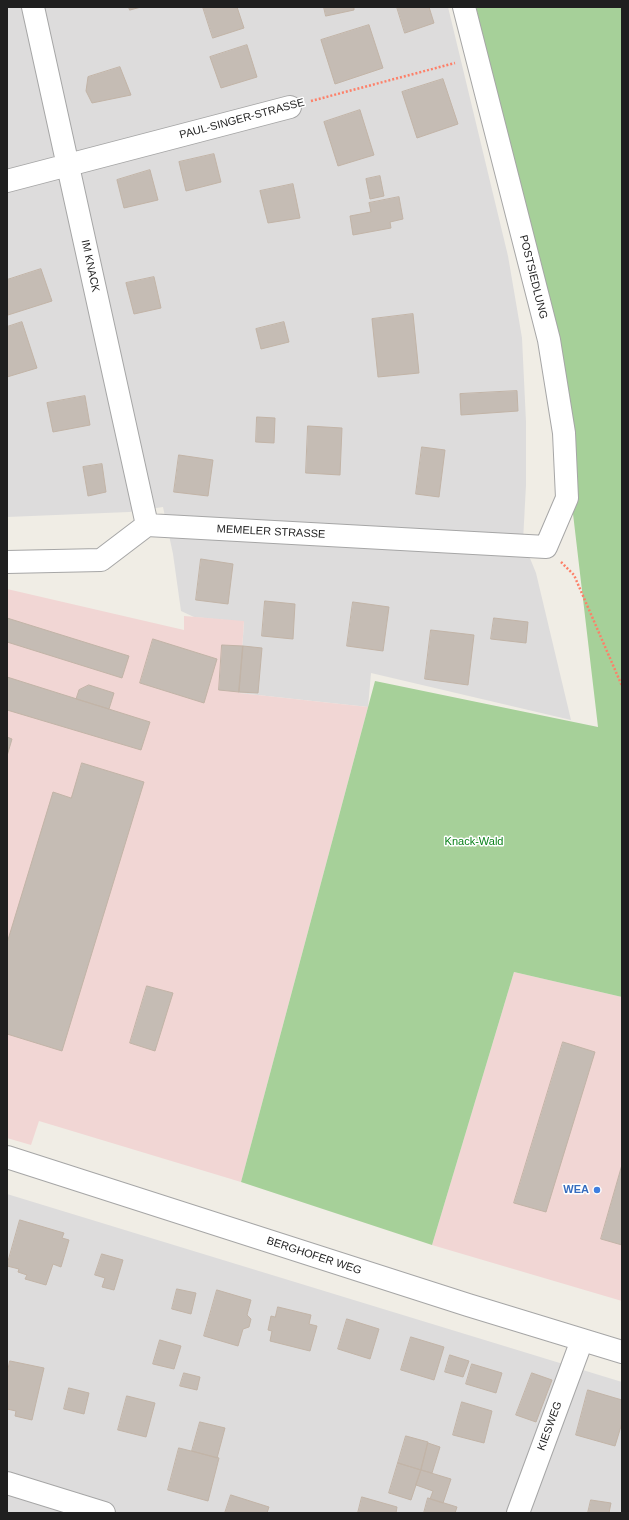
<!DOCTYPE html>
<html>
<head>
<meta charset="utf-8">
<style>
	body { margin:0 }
	#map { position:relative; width:629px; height:1520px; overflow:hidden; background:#f0ede5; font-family:Helvetica,sans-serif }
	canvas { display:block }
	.frame { position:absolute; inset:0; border:8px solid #1f1f1f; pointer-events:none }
</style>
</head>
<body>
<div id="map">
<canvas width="629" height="1520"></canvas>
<div class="frame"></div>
</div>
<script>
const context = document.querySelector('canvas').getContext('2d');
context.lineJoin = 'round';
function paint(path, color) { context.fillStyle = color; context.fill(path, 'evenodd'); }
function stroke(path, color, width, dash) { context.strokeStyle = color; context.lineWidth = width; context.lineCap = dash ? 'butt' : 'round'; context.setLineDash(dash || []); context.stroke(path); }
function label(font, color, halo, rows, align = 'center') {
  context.font = font + ' Helvetica,sans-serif'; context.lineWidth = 3; context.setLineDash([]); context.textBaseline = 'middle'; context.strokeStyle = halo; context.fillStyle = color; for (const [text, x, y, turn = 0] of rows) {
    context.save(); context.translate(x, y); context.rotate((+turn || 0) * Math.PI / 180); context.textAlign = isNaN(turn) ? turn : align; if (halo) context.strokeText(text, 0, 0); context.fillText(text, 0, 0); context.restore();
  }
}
paint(new Path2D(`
	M7,7H448L508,256L522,338L526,422V485L523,541L536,573L571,720L371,673L368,707L239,693L244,622L194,617L181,611L173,554L163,507L129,512L7,517Z
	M7,1194L622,1382V1513H7Z`), '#dddcdc');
paint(new Path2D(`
	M7,589L184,630V616L244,621L239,693L368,707L241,1182L39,1121L31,1145L7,1138Z
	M514,972L622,997V1301L432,1245Z`), '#f1d6d4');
paint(new Path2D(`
	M476,7H622V997L514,972L432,1245L241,1182L375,681L598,727L555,360Z`), '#a6d099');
const building = new Path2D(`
	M129,7H141L130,10Z
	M203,7H237L244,28L213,38Z
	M324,7H354V10L326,16Z
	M397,7H429L434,23L405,33Z
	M369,25L383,68L335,84L321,40Z
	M247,45L257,77L221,88L210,57Z
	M120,67L131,95L92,103L86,91L88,77Z
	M443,79L458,124L417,138L402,92Z
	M360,110L374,155L338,166L324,122Z
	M214,154L221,182L186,191L179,162Z
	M150,170L158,200L124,208L117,180Z
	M380,176L384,196L370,199L366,179Z
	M293,184L300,218L268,223L260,191Z
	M399,197L403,219L390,222L391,228L353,235L350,216L371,212L369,203Z
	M41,269L52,301L8,315L7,280Z
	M154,277L161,308L134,314L126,283Z
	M413,314L419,373L378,377L372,319Z
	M22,322L37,368L7,377V327Z
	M284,322L289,342L261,349L256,329Z
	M517,391L518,411L461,415L460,394Z
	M85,396L90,425L53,432L47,403Z
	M257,417L275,418L274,443L256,442Z
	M308,426L342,428L340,475L306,473Z
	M422,447L445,450L439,497L416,494Z
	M179,455L213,460L208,496L174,492Z
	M102,464L106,492L88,496L83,467Z
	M201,559L233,564L228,604L196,600Z
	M265,601L295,604L293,639L262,636Z
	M353,602L389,607L383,651L347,646Z
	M7,618L129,656L122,678L7,642Z
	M494,618L528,622L526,643L491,639Z
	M431,630L474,635L468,685L425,679Z
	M153,639L217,659L204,703L140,683Z
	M222,645L243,646L239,692L219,690Z
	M243,646L262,648L258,693L239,692Z
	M7,677L150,722L141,750L7,710Z
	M89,685L114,693L109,709L76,699L79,690Z
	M7,737L12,739L7,756Z
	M82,763L144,782L62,1051L7,1034V943L53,792L71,798Z
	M147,986L173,993L155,1051L130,1043Z
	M563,1042L595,1052L546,1212L514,1203Z
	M622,1165V1245L601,1239Z
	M20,1220L64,1233L62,1238L69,1240L61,1267L53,1264L46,1285L25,1279L27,1275L18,1272L19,1269L7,1266Z
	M102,1254L123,1260L114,1290L102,1287L105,1278L95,1275Z
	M177,1289L196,1293L191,1314L172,1309Z
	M217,1290L251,1300L247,1315L251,1319L249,1327L243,1329L238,1346L204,1336Z
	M278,1307L311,1315L309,1324L317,1326L310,1351L270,1341L272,1331L268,1330L271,1316L275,1317Z
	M347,1319L379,1329L370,1359L338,1349Z
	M411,1337L444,1347L434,1380L401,1370Z
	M160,1340L181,1346L174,1369L153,1364Z
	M450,1355L469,1361L463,1377L445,1372Z
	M10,1361L44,1368L32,1420L15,1416L16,1411L7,1409V1375Z
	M472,1364L502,1373L496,1393L466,1384Z
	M184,1373L200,1377L197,1390L180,1386Z
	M532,1373L552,1380L536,1422L516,1415Z
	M69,1388L89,1393L84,1414L64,1409Z
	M588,1390L622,1400V1423L615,1446L576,1435Z
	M127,1396L155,1403L146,1437L118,1430Z
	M462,1402L492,1411L484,1443L453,1435Z
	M200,1422L225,1428L217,1458L192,1451Z
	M406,1436L428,1442L421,1470L398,1463Z
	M428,1443L440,1447L432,1473L421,1470Z
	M179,1448L219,1458L208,1501L168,1490Z
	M398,1463L421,1470L411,1500L389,1493Z
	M421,1470L451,1479L443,1503L430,1499L433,1491L416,1485Z
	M231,1495L269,1507L267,1513H225Z
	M362,1497L397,1507L396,1513H358Z
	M428,1498L457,1507L455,1513H424Z
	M591,1500L611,1503L609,1513H588Z`);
paint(building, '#c5bcb4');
stroke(building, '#c2b4a7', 1);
const minor = new Path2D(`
	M33,7L147,525
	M7,181L290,107
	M7,562L101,560L147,525L546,547L567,498L564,433L549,340L464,7
	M7,1157L468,1305L622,1352
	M7,1483L104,1513
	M518,1513L582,1340`);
stroke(minor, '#a6a6a6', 24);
stroke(new Path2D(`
	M311,101L455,63
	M561,562L574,575L622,686`), '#fd8069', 2.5, [2, 2]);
stroke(minor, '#fff', 22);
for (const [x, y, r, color] of [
	[597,1190,4,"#3f7fe0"]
]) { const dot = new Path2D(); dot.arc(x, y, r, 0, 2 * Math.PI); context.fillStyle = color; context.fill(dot); stroke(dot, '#fff', 1.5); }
label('11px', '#1f1f1f', '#fff', [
	["PAUL-SINGER-STRASSE",242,119,-15],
	["IM KNACK",90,266,78],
	["POSTSIEDLUNG",533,277,76],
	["MEMELER STRASSE",271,532,3],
	["BERGHOFER WEG",314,1256,18],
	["KIESWEG",550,1426,-70]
]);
label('11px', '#098119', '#fff', [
	["Knack-Wald",474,842]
]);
label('bold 11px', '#366cbe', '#fff', [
	["WEA",589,1190]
], 'right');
</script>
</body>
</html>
